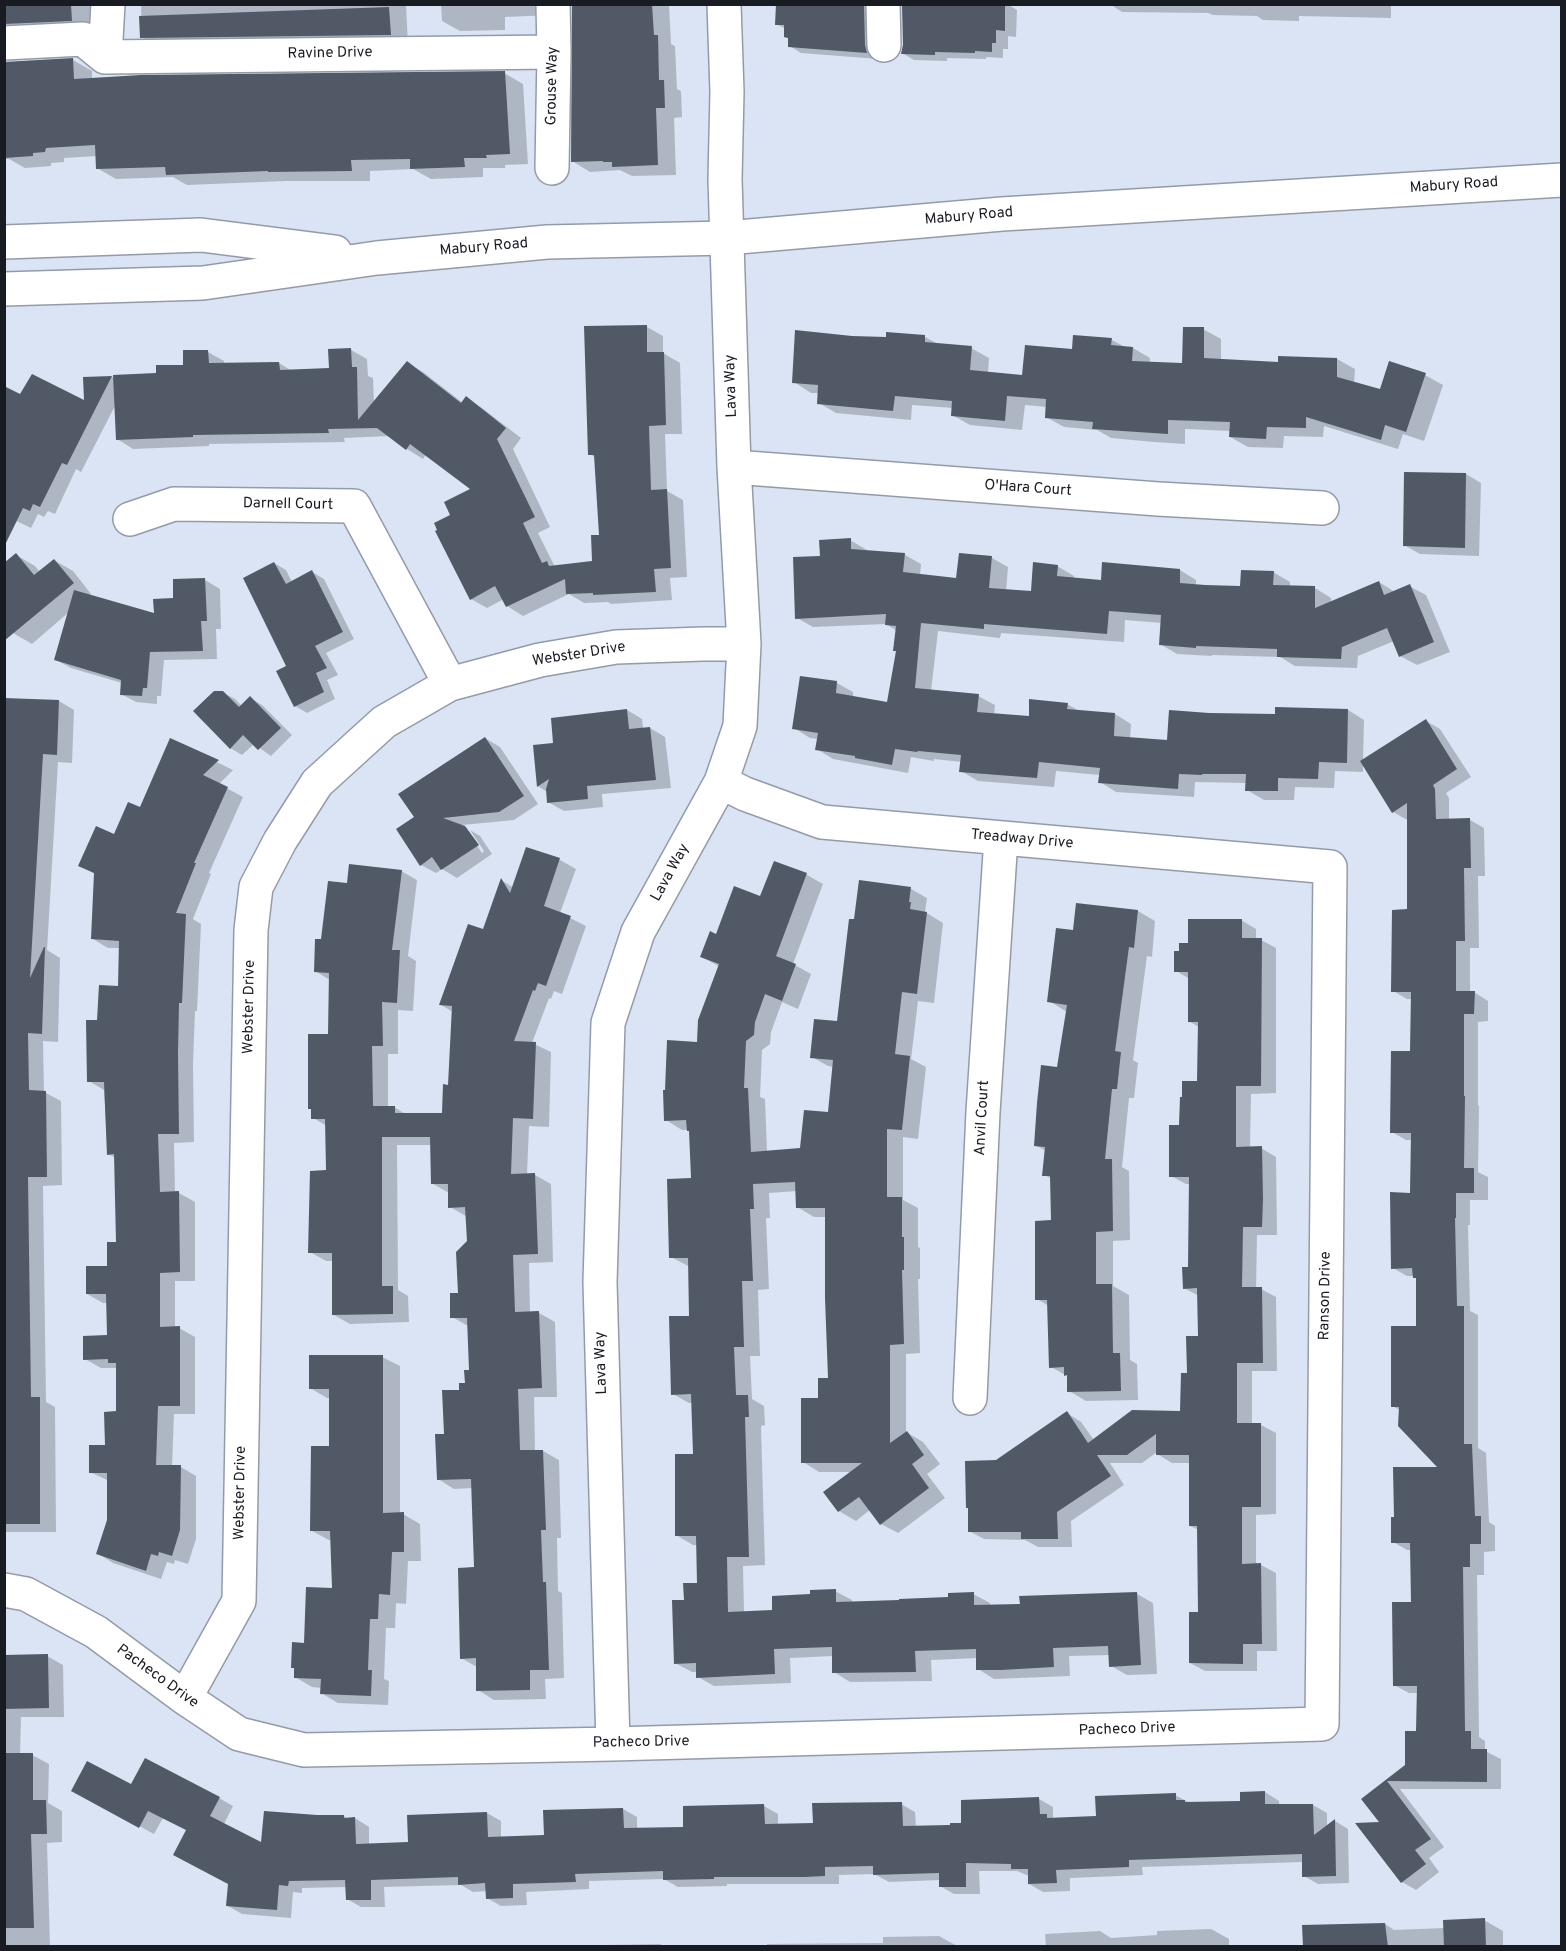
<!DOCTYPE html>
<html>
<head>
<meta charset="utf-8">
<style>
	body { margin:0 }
	#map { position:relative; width:1566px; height:1951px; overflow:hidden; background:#dbe4f4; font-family:Overpass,sans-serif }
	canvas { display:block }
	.frame { position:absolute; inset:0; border:6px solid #181b21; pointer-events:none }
</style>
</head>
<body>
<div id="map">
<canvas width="1566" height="1951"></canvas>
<div class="frame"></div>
</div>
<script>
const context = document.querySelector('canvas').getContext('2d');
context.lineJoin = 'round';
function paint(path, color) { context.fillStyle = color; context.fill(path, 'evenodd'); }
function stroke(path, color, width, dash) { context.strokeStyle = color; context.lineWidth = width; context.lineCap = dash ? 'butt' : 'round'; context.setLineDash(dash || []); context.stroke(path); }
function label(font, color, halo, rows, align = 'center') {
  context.font = font + ' Overpass,sans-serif'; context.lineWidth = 6; context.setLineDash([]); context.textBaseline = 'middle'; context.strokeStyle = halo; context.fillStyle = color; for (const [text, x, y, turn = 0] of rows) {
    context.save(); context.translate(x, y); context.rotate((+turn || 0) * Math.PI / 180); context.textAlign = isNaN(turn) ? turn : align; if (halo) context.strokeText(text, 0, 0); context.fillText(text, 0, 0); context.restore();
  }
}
paint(new Path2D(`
	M4,4H90L91,31L4,51Z
	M141,4H406L408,45L159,47L142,37Z
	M441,4H555L552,15L505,17V30L460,31L442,21Z
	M573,4H669L671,44L675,46L677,89L681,91L682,117L674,118L676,175L632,176L620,170L590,172L572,161Z
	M777,4H874L878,59L801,53L790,46V39L785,37L786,29L776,24Z
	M902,4H1007L1017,10L1016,37L1008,36V49H1003V58L986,57V59L947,58V61L914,60L902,53L904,45Z
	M1110,4H1391V18L1299,16V21L1263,20L1257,16L1213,15L1208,13L1122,12Z
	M4,58L6,63L73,60L92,71V79L504,73L523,84L528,164L505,165V168H483V177L431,179L413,169L370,171V181H286L187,185L173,177L116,179L97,168V156L64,158V162L51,163V166L25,168L9,159H4Z
	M647,327L663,336V353L680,363L682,434H665L667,491L683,500L687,577L670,578L672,600L611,604L608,602L584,603L569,594L523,616L507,606L504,599L487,608L471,599L452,516L472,490L426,454L423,459L407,449L390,436L344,438L345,442L209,444V446L133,449L117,439L116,404L81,472L76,469L55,514L48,511L44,517L38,514L31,528L4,515L21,396L85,403L84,378L112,377L115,379L158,375L185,366L208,352L224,361V364L279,363L292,371L330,370L351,350L367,359L368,376L373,378L374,404L407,363L423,372L463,403L466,398L482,408L521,438L513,449L550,527L538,533L555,567L593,563L600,536L596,458L590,454Z
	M1203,329L1221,339V361L1279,364L1280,357L1337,359L1355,369L1354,384L1381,391L1425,375L1443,385L1424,441L1403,434L1398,449L1324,426L1323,437L1284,436L1283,448L1248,447L1230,437L1231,431L1185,429V444L1154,442L1111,438L1097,430L1064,427L1046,417L1047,407L1025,405L1022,430L970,425L952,415L953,408L912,405L911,420L836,413L819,403V393H811L794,382L851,337L887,338L925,337L938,344L971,348L989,358L988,373L1024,377L1074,350L1112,340L1125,347L1133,348L1150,358V363L1184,364Z
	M1466,474L1481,483L1479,556L1420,554L1404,545Z
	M850,540L867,550V552L905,555L921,564L920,576L957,579L992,558L1008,567L1006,591L1032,593L1057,566L1074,576V579L1102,581L1180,570L1196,580V586L1242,588L1273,572L1290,582V587L1315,588L1331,598V602L1379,582L1395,592L1409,586L1426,595L1450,652L1417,665L1400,656L1394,641L1358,656L1357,668L1295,666L1280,657L1212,655V656L1177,654L1160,644L1162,623L1125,620L1124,642L1001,633L1000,638L938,631L931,691L978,696L995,705L994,715L1031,718L1067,704L1081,712L1115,714L1131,724L1130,739L1168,742L1276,715L1348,710L1364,720L1363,760L1426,721L1440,729L1471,777L1446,793L1449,798V820H1470L1484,828L1485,876H1478L1479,948H1470V993L1474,992L1488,1001V1021L1478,1022V1105L1479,1106L1478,1172L1488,1177V1200H1470V1225H1468L1470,1311L1478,1315V1448L1486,1453L1489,1522L1495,1526V1551L1484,1552V1575H1477L1479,1737L1485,1741V1751L1501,1759V1789H1400L1444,1847L1429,1858L1439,1872L1416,1890L1402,1882L1382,1824L1363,1799L1407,1766L1418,1733V1693H1409L1394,1685L1413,1603L1412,1550H1407L1393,1542L1395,1518L1440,1468L1400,1410L1392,1406L1418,1328L1417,1279L1414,1276H1407L1393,1268L1411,1194L1412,1140H1406L1392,1132L1412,1053L1413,999H1407L1393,991L1409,911V821L1393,812L1363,764V772L1335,771L1334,788L1295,787L1294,800H1264L1247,790V783L1195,782L1194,797L1116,792L1100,782V775L1056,771L1054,787L978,781L961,771L962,762L934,759V761L911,757L908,773L833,759L817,749L818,739L810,738L794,728L801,677L837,683L853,692V697L889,703L897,651V631L886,624L813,627L797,618L822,558Z
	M16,555L35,566L40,572L54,560L73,571L91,594L89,596L155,615L205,580L220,589L221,629H216L217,659L164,660L161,696H157V704L136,702L121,694L122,683L71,668L56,660L69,612L32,644L13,633L10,629Z
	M274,563L286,570L292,582L312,572L324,579L354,639L326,653L338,675L327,680L335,699L307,713L295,706Z
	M222,692L235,699L242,706L250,698L262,705L292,735L271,756L254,744L242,755L230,748Z
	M4,699L59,701L74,710L72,763L58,762L47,950L60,958L58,1042L43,1041L44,1092L61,1101L62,1185L43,1186L46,1402L55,1407L56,1532H4Z
	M627,710L642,719L643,729L650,728L665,737L671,788L602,794L603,807L564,811L548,802L547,792L538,786L534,746L554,744Z
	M485,738L500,747L538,804L514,820L462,825L468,829H466L482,853L484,851L470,830L480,836L492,854L457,878L442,869L436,873L421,865L416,818Z
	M171,740L233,770L219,784L243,797L209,873L211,874L193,919L201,924L197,1011H195L193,1064L194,1142L174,1143L175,1193H179L195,1202V1281H175V1328H179L195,1337V1414H174L172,1467H181L196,1476V1539L188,1564L175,1560L174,1564L167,1562L161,1579L113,1563L97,1553L108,1520L109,1481L90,1472L106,1446L117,1413V1368H101L85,1359L109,1337L108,1303H103L87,1294L108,1268L118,1244L116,1158L108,1154L104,1090L89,1081L99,1022L119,987L121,948H108L93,939L95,874L80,865L115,836L140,808Z
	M527,848L560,860L576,869L560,913L586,926L562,994L554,991L551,999L549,998L532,1043L551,1052L549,1127L529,1126L527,1175H535L551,1184L553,1262L529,1263L530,1313H539L555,1322L557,1397H534L535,1451H543L559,1460L561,1538H557L558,1591L562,1593L564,1678L545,1679L546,1699L494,1700L478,1690L477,1667L461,1658L475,1569L473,1488L454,1489L438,1479L446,1435L461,1391L466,1384L470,1371L468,1326L452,1317L459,1294L468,1242L466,1216L450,1207L449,1193L433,1184L432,1145H397L398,1290L408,1296L409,1322L350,1324L334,1315V1261H326L310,1252L327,1172V1126L313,1118V1110L309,1108L330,1035V980L315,971L322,941L348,885L401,871L417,880L408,956L416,961L413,1011L398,1010V1054H388V1107H394L407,1115H443L450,1086L453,1012L441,1005L484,931L501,880L514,888Z
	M775,863L807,875L823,884L793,964L811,974L798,1009L782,1002L771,1032L770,1044L762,1050L760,1097L765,1099L767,1152L802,1150L829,1114L834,1067L828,1066L812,1057L838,1023L855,921L911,889L927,898L925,912L943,923L934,1003L918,1001L911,1059L926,1067L918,1139L903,1137V1200L918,1208V1247L920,1248V1279H918L920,1353L906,1354V1432L923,1442L940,1464L927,1474L945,1498L898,1533L881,1524L871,1509L856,1521L839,1511L853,1472H819L803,1462L819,1400L829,1379L826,1217H814L797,1207V1191L769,1193L770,1218H766L769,1289L758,1290L760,1356H750L752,1399L764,1406L765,1425L761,1426L765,1565L743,1566L744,1613L774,1612L812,1596L835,1591L852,1600V1603L950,1598L973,1594L990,1603V1607L1021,1606L1137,1594L1153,1603L1157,1674L1127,1675L1111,1666L1110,1655L1069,1656L1070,1676L994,1679L978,1669V1658L931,1660L932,1681L850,1682L834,1672L833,1656L790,1658L791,1683L714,1686L698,1677L697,1672H692L675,1663L685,1602L699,1584L698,1545H693L676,1535L695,1455L693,1403H689L673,1394L691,1317L690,1267L671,1257L692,1180L691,1132L688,1130H682L666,1120L698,1043L720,967L702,957L717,936L761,898Z
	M1077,905L1138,911L1155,921L1152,957L1147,956L1133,1060L1138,1063L1134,1098H1129L1122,1167L1129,1171L1130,1240L1113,1241V1286L1129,1295L1130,1360L1137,1364L1138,1400L1086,1401L1069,1391V1377L1051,1367L1049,1306L1037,1299L1052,1222V1179L1044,1175L1046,1151L1035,1145L1058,1068L1067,1012L1049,1001L1074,932Z
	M1241,920L1256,929V940H1261L1276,948V1093L1251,1094L1250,1148H1261L1276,1157L1277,1235H1257L1256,1289H1261L1276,1297L1277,1371H1252V1425H1261L1276,1433V1514L1256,1515V1565H1261L1276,1573L1277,1651H1257V1671H1205L1190,1663L1200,1614L1199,1530L1190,1526L1191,1463H1172L1157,1454V1452L1142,1463H1110L1124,1485L1071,1521L1072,1547H1038L1025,1540L984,1539L969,1531L996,1462L1067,1413L1081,1422L1094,1440L1181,1412L1189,1375L1199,1337V1296L1184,1288L1189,1268L1190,1184H1186L1171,1176L1180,1126L1198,1082L1199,1027L1190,1022V979L1176,971L1181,952L1190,945Z
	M382,1357L400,1366V1514H403L420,1524L421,1561H408L406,1604L396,1603L395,1628H386L384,1679L389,1681L388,1705L338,1703L321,1693L322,1688L312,1687L295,1677L305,1644L333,1590L332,1540H329L312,1531L331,1448V1398H327L310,1388Z
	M47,1656L63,1665L64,1717H21L20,1755H32L49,1764L48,1803L62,1811V1842L47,1843L50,1946H4V1657Z
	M132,1786L219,1798L233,1806L224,1824L263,1844L317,1817L344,1816L348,1819L355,1818L369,1827V1845L409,1844L487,1813L501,1821V1838L545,1837L623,1809L637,1817V1829L685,1828L764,1806L778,1814V1825H815L901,1804L915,1812L916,1828L952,1826L963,1824L1039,1799L1053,1807V1819L1097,1817L1175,1795L1190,1803L1241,1802L1265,1792L1279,1801V1806L1313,1805L1327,1813V1827L1335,1821L1348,1829L1349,1883L1318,1884L1304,1876L1303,1862L1142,1867L1143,1875L1070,1878V1891L1043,1892L1029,1884V1876L1017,1871H979L980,1894H954L940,1886V1880L889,1882L874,1874L839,1875V1884H727V1886L678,1887L664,1879L589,1881V1889L526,1892L527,1905L501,1906L487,1898V1891L473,1892L461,1885L384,1887L385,1907H361L347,1899V1887L302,1888V1893L293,1892L291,1918L242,1914L228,1906L229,1884L187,1830L163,1818L154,1834L87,1798Z
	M1484,1920L1503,1931V1946H1304L1385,1924L1394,1930L1445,1928Z
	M1211,1929L1229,1939V1946H1046L1045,1934L1100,1931L1111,1938L1157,1935V1931Z
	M939,1936L957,1946H767V1944L883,1943V1937Z
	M660,1944L664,1946H604V1945Z`), '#0003');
paint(new Path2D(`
	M4,4H71L72,21L4,24Z
	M652,4L654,35H658L659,80H664L665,108H656L658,165L612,167V162H603V161L571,162L572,5Z
	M776,4H864L865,45L867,53L788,47V38L784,37V25H775Z
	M902,4H1005V31L996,30V43H992V52L975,51V53L935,52V55L901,54L903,45Z
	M389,7L391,35L140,38L139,16Z
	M73,58L74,79L141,75L505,71L510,154L486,155L487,158H464L465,167L410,169V159L351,160L352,171L268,172V171L166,175L165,167L96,169L95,145L46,148L45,152L33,153V156L4,158V62Z
	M647,325V352H664L666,425L649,426L651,490L667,489L671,568L654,569L656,592L593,595V593L566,594L565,579L506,607L495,586L470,600L435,531L437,530L434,523L450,515L444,502L470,489L410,444L406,450L377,428L328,429L329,433L193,435V437L116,440L113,375L156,373V365H183V350H208L209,363L279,362L280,370L329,368L328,349L351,348L352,367H357L358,420L407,361L461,403L466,396L506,428L497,439L535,517L523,523L542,563L547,561L549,566L592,561L591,535H599L594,455H588L584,326Z
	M1183,327H1204V358L1278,362V356L1337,358V377L1380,389L1389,361L1426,373L1406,432L1385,425L1381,440L1306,417V428L1267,427L1266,439L1229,437L1230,422L1168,420V434L1092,429L1093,422L1045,418L1046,399L1007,396L1005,421L951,416L952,401L895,396L893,411L817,404L818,385L792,383L795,330L852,336L886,337V332L925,335V342L972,346L970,370L1022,375L1025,345L1072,349L1073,335L1112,338L1111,345L1133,347L1132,361L1182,363Z
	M32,374L84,400L83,377L112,376L67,465L62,463L40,507L33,504L30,511L23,508L4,547V386L20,394Z
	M1404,472L1466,473L1465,548L1403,546Z
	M851,538V549L905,553L903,572L956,578L959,553L992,556L989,588L1031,591L1033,562L1058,565L1057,576L1101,580L1102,562L1180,569V583L1205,585L1240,586L1241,570L1274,571L1273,585L1315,586V608L1379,581L1384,595L1410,584L1434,642L1399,657L1387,628L1342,647L1341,659L1277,657V649L1196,646V648L1159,645L1161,615L1109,611L1107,634L984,624V629L921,623L915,688L979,694L977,712L1029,716V699L1068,703L1067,709L1115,713L1114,736L1167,740L1169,710L1209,713L1275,714V707L1348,709L1347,763L1319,762L1318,779L1278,778V791H1245L1246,774H1202V775L1179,774L1178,789L1098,783L1100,768L1039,762L1037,778L959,772L961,755L918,751L917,752L895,749L892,765L855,758V756L815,750L818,733L792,729L800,676L837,681L836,693L887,702L896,651H893L896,626L885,625L886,614L795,619L793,557L820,556L819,540Z
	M16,553L34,575L54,559L74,583L4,641V563Z
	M274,562L286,584L312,570L343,632L315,646L327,668L316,673L324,692L294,707L276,671L286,666L243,578Z
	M205,578L207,621H201L203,651L150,652L147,688H143L142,696L120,695L121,680L54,660L74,590L154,613L153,599L173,598V579Z
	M214,691H223L239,707L250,696L281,728L258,750L243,735L230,749L193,711Z
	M4,698L59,700L57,755L43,754L30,978L44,947H45L42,1034L28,1033L29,1090L46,1091L47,1177H28L31,1397H40V1524H4Z
	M627,709L629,729L650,727L656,780L587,786L588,799L547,803L546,789L549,779L537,787L533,745L553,743L551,718Z
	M1426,719L1457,769L1433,785L1435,789L1436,819L1470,818L1471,868H1464L1465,941H1456V991H1475L1474,1014H1464V1096H1465L1464,1168H1474V1193H1456V1218H1455L1457,1306H1464V1444H1472L1475,1516H1481V1544H1470V1567H1463L1465,1731H1471V1749H1487V1782L1387,1781L1431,1839L1415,1850L1426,1864L1401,1883L1355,1823L1379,1822L1361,1799L1405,1765V1731H1416L1417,1686H1393L1392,1602H1411L1410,1543H1391V1517H1394L1393,1467H1437L1398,1426L1399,1407H1391V1326H1416V1278H1413L1412,1268L1391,1269L1390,1192L1410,1193L1411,1133H1390L1391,1051H1410L1411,992H1391L1392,910L1407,909V803L1392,813L1360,761Z
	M485,737L524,796L499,812L443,818L465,826L479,845L441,870L432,857L420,866L396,829L414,817L398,794Z
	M170,738L219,760L203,775L228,787L194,863H196L176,913L186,914L182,1003H179L178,1054L179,1134H158L160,1192L179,1191L180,1272L160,1273V1327L180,1326V1406H158L156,1465H181L180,1530L172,1556L159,1552L158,1556L151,1554L146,1571L96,1554L107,1520V1473H89V1445H105L104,1412L116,1411V1363H108V1359L83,1360V1336L107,1335L106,1294H86V1266H107V1242H116L114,1154L107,1155L104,1082H87L86,1020H97L99,985L118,986L119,941L91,939L94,873L78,866L96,826L114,834L128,802L140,807Z
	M526,847L560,858L544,906L571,916L546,986L538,983L535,991L533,990L514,1041L536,1042L533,1119L513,1118L511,1174L535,1173L538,1254L513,1255L515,1312L539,1311L542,1388L518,1389L520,1450H543L546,1530H541L543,1582H546L549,1670H530V1690L476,1691V1658L460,1659L458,1568L474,1567L471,1479L437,1480L435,1434H444L442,1390H459V1383H465L464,1370H469L467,1318H450V1293H458L456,1252L467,1241L465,1207L448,1208V1184H431L430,1137H382V1286H393V1314L332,1315V1253H308L310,1171L326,1170L325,1119H311V1109H308V1034H328L329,973L314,972L315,939H321L328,881L347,883L349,864L402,870L392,950H400L397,1003L382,1002L383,1046H372L373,1106H395V1113H442L443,1084L448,1085L452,1006L439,1005L468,924L483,929L501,878L510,893Z
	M774,861L807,873L776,956L796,964L782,1001L765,994L755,1022L754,1035L746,1041L744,1088H748L751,1152L800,1148L804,1110L828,1112L833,1060L810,1058L814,1019L837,1021L849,919H854L859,880L911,887L909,902H911L910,909L927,912L917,994L902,992L895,1054L910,1056L902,1130L887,1129V1197H902V1237H904V1270H902L904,1344L890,1345V1443L907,1431L924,1455L912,1464L929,1488L880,1525L859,1497L838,1512L823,1492L862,1463H801V1398H818V1378H828L825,1298V1208H796L795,1182L753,1184L754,1209H750L753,1281H742L744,1347H734L736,1395H748L749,1417H745L749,1557H727L728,1612L772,1610V1596L810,1594V1590L836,1589V1602L899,1600V1599L948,1597V1593L974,1592V1605L1020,1604L1019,1596L1137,1592L1141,1665L1109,1667L1108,1646L1053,1648L1054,1667L1001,1670H976V1649L915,1651L916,1672L832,1673V1647L774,1649L775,1674L696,1678V1663L674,1664L672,1600H684L683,1583H697L696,1536H675V1454H693L691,1394L671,1395L669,1316H689L688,1258H669L667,1179L691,1178L689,1131H687L686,1120L664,1121L663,1090H665L667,1040L697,1042L698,1020L719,964L700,957L710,931L716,934L734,886L760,896Z
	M1076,903L1138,910L1134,948L1129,947L1115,1051L1121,1052L1117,1089H1112L1105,1159H1112L1113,1231L1096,1232V1284H1112L1113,1353H1120L1121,1391L1067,1392V1375L1064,1376V1367L1049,1368L1047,1300H1035V1221L1051,1220L1050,1176H1042L1045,1147L1034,1146L1037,1103L1041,1065L1057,1067L1067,1005L1047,1002L1056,928L1073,930Z
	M1188,919H1242V938H1262L1261,1086H1236V1147L1262,1146L1263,1199L1262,1227H1243L1242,1287H1262L1263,1363H1237V1423H1261V1507H1242V1564L1261,1563L1262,1644H1243V1664L1189,1663V1612H1198L1197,1526H1189V1455H1156V1434L1127,1455H1097L1111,1476L1057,1512L1058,1539H1021V1532H968V1508H966L965,1461L996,1460L1067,1411L1088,1443L1132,1410L1180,1411L1181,1373H1187L1186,1336H1198L1197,1288L1183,1289L1182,1267H1188L1189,1177H1169V1125H1179L1180,1097H1182V1081H1197L1198,1022H1188V972H1174V951H1179V943H1188Z
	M309,1355H383V1513L404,1512V1552H392L390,1595L379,1594L378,1619H370L368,1670H372L371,1696L320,1694L321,1679L294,1678V1668H291L292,1642L304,1643L306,1587L332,1588L330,1531H310L311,1446H329V1389H309Z
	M48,1654L49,1708L4,1709V1655Z
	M4,1753H33V1800H46L47,1834H31L34,1928H4Z
	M145,1758L220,1797L210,1816L261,1842L264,1811L317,1815H344V1818L355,1817L356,1844L408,1842L407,1815L487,1812L488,1837L544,1835L543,1810L623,1808L624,1828L683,1827V1806L764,1804L765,1824L813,1823L812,1803L902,1802L903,1826L950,1825V1823H961V1800L1039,1797L1040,1814H1047V1818L1096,1816L1095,1796L1176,1793V1800H1185V1802L1240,1801V1792L1265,1791V1804H1313L1314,1835L1335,1819L1336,1876L1302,1877V1854L1129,1860V1867L1056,1870L1057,1883L1028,1884V1869H1011V1864L966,1863V1887H939V1873L873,1875V1866L825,1867V1876L804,1877H714V1879L663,1880V1871L575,1874L576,1882L513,1884V1898L486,1899L485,1883L458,1885V1877L371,1880V1900H346L345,1880L289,1881L288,1886L279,1885L277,1910L226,1906L228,1884L173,1855L186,1830L148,1811L139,1828L71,1791L87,1761L131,1784Z
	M1485,1918L1486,1947H1444L1443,1920Z
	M1385,1923L1388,1947H1303L1302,1925Z`), '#515866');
const minor = new Path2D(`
	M883,4L884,45
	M4,43L83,39L105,57
	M105,57L554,52
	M105,57L108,4
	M552,168L554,52L553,4
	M734,467L1158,499L1322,508
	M130,519L174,504L354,506L450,684
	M970,1398L983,1112L1001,838
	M4,1590L26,1594L96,1632L185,1698L239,1734L304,1750L613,1744L1322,1724L1330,867L822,822L745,794L721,782
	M185,1698L239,1601L251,930L256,887L280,841L317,783L384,722L450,684L540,660L616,647L703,644H744
	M613,1744L600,1282L608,1023L638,932L721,782L740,726L744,644L734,467L725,179L727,92L724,4`);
const major = new Path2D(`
	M4,242L201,235L335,252
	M4,289L203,283L377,258L547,242L727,238L1002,214L1562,180`);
stroke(minor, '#939bab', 36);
stroke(major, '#939bab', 36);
stroke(minor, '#fff', 33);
stroke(major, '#fff', 33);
label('15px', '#181b21', '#fff', [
	["Ravine Drive",330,54,-1],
	["Grouse Way",553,86,-89],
	["Mabury Road",1454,186,-4],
	["Mabury Road",969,217,-5],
	["Mabury Road",484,248,-5],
	["Lava Way",732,386,-92],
	["O'Hara Court",1028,489,4],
	["Darnell Court",288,505,1],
	["Webster Drive",579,655,-9],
	["Treadway Drive",1022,840,5],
	["Lava Way",671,873,-61],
	["Webster Drive",250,1007,-89],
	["Anvil Court",983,1118,-87],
	["Ranson Drive",1326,1296,-89],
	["Lava Way",602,1363,-92],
	["Webster Drive",241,1493,-89],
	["Pacheco Drive",157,1677,36],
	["Pacheco Drive",1127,1730,-2],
	["Pacheco Drive",641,1743,-1]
]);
</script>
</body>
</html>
